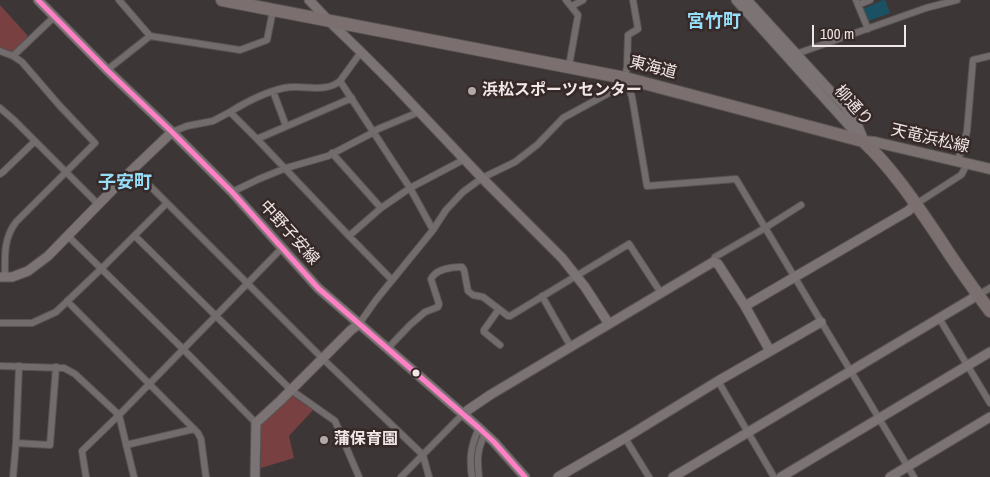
<!DOCTYPE html>
<html>
<head>
<meta charset="utf-8">
<style>
	body { margin:0 }
	#map { position:relative; width:990px; height:477px; overflow:hidden; background:#3c3636; font-family:"Archivo Narrow",sans-serif }
	canvas { display:block }
	.scale { position:absolute; left:812px; top:25px; width:94px; height:22px; box-sizing:border-box; border:2px solid #f0e7e6; border-top:0; padding-left:6px; font-size:15px; line-height:18px; white-space:nowrap; color:#f0e7e6; -webkit-text-stroke:4px #362928; paint-order:stroke }
</style>
</head>
<body>
<div id="map">
<canvas width="990" height="477"></canvas>
<div class="scale">100 m</div>
</div>
<script>
const context = document.querySelector('canvas').getContext('2d');
context.lineJoin = 'round';
function paint(path, color) { context.fillStyle = color; context.fill(path, 'evenodd'); }
function stroke(path, color, width, dash) { context.strokeStyle = color; context.lineWidth = width; context.lineCap = dash ? 'butt' : 'round'; context.setLineDash(dash || []); context.stroke(path); }
function label(font, color, halo, rows, align = 'center') {
  context.font = font + ' "Archivo Narrow","Noto Sans JP",sans-serif'; context.lineWidth = 5; context.setLineDash([]); context.textBaseline = 'middle'; context.strokeStyle = halo; context.fillStyle = color; for (const [text, x, y, turn = 0] of rows) {
    context.save(); context.translate(x, y); context.rotate((+turn || 0) * Math.PI / 180); context.textAlign = isNaN(turn) ? turn : align; if (halo) context.strokeText(text, 0, 0); context.fillText(text, 0, 0); context.restore();
  }
}
paint(new Path2D(`
	M0,5L28,36L13,52L0,47Z
	M291,395L313,410L289,436L294,458L261,468L260,425Z`), '#784040');
paint(new Path2D(`
	M883,0H885L890,13L869,21L863,9Z`), '#1a5264');
stroke(new Path2D(`
	M475,472V451L479,438`), '#1a5264', 2);
const street = new Path2D(`
	M119,0L150,36
	M566,0L578,15L569,66
	M856,0L868,29
	M858,5L870,0
	M572,6L583,0
	M0,51L13,56L22,62L59,105L95,143L16,222C3,239 5,257 5,277
	M361,52L340,81L410,188L433,230
	M796,54L926,8L957,0
	M13,56L54,17
	M107,70L150,36L240,50L267,40L273,10
	M626,79L632,97L647,186L736,179L914,477
	M273,91L286,126
	M352,98L257,139L349,236L392,280
	M0,108L14,120L99,205
	M172,132L187,126L213,121L230,112
	M257,139L230,112C246,102 266,92 284,88C303,84 324,94 340,81
	M332,153L381,208
	M956,161L962,151L967,131L973,60L990,56
	M133,169L322,358L423,455L429,477
	M0,174L3,172L35,141
	M232,192L259,179L286,168L328,156L374,132L378,129L419,112
	M916,204L961,175L963,172L967,163
	M68,236L183,349L256,423
	M135,236L291,390L335,421L359,477
	M349,236L381,208L410,188L465,159
	M713,262L715,257L765,228L801,205
	M978,295L990,288
	M542,296L571,347
	M67,301L198,433L201,439L206,477
	M499,309L484,330V332L500,345
	M939,318L990,403
	M0,323H32L56,312L101,269L167,203
	M359,324L376,300L433,230L446,210L463,192L482,178L515,162L537,145L563,118L618,88L625,78L627,67L628,35L638,29L633,0
	M388,348L410,325L425,312L438,307L439,304L431,279C436,269 452,267 462,267L464,270L468,291L473,295L483,297L508,316H510L629,244L661,293
	M0,366L64,368L75,374L119,415L134,477
	M718,381L774,477
	M625,438L649,477
	M16,443L50,445L56,367
	M126,445L194,429
	M13,477L16,443L19,366
	M86,477L82,451L119,415L282,248
	M401,477L458,419L464,414
	M472,477C469,458 471,445 479,428
	M479,477C477,460 477,449 485,434`);
const secondary = new Path2D(`
	M38,0L107,70L172,132L232,192L318,288L479,428L494,442L525,477
	M309,0L329,21L361,52L390,81L482,178L562,258L585,287L609,324
	M736,0L863,141
	M747,0L845,107L855,119L862,136
	M0,277H12L28,271L48,256L130,172L172,132
	M745,306L908,211L916,204
	M464,414L468,410L490,395L713,262L718,264L745,306L770,351
	M255,477L256,423L281,400L351,330L359,324
	M558,477L625,438L718,381L821,322
	M673,477L978,295
	M781,477L990,352
	M890,477L990,417`);
const primary = new Path2D(`
	M863,141L875,142L990,169`);
const highway = new Path2D(`
	M222,0L625,78L863,141C893,169 916,204 939,238C955,263 972,287 990,311`);
stroke(street, '#595353', 8);
stroke(secondary, '#595353', 11);
stroke(primary, '#595353', 12);
stroke(highway, '#595353', 14);
stroke(street, '#726c6c', 6);
stroke(secondary, '#7c7474', 9);
stroke(primary, '#7b7171', 10);
stroke(highway, '#7b6f6f', 12);
stroke(new Path2D(`
	M38,0L107,70L172,132L232,192L318,288L479,428L494,442L525,477`), '#ff80c5', 5);
for (const [x, y, r, color] of [
	[472,91,5,"#b1a9a8"],
	[416,373,4.5,"#f0e7e6"],
	[324,440,5,"#b1a9a8"]
]) { const dot = new Path2D(); dot.arc(x, y, r, 0, 2 * Math.PI); context.fillStyle = color; context.fill(dot); stroke(dot, '#362928', 2); }
label('16px', '#f0e7e6', '#362928', [
	["東海道",653,68,14],
	["柳通り",853,106,48],
	["天竜浜松線",930,139,13],
	["中野子安線",289,233,48]
]);
label('bold 16px', '#f0e7e6', '#362928', [
	["浜松スポーツセンター",482,91],
	["蒲保育園",334,440]
], 'left');
label('bold 18px', '#96ddf8', '#362928', [
	["宮竹町",714,22],
	["子安町",125,183]
]);
</script>
</body>
</html>
